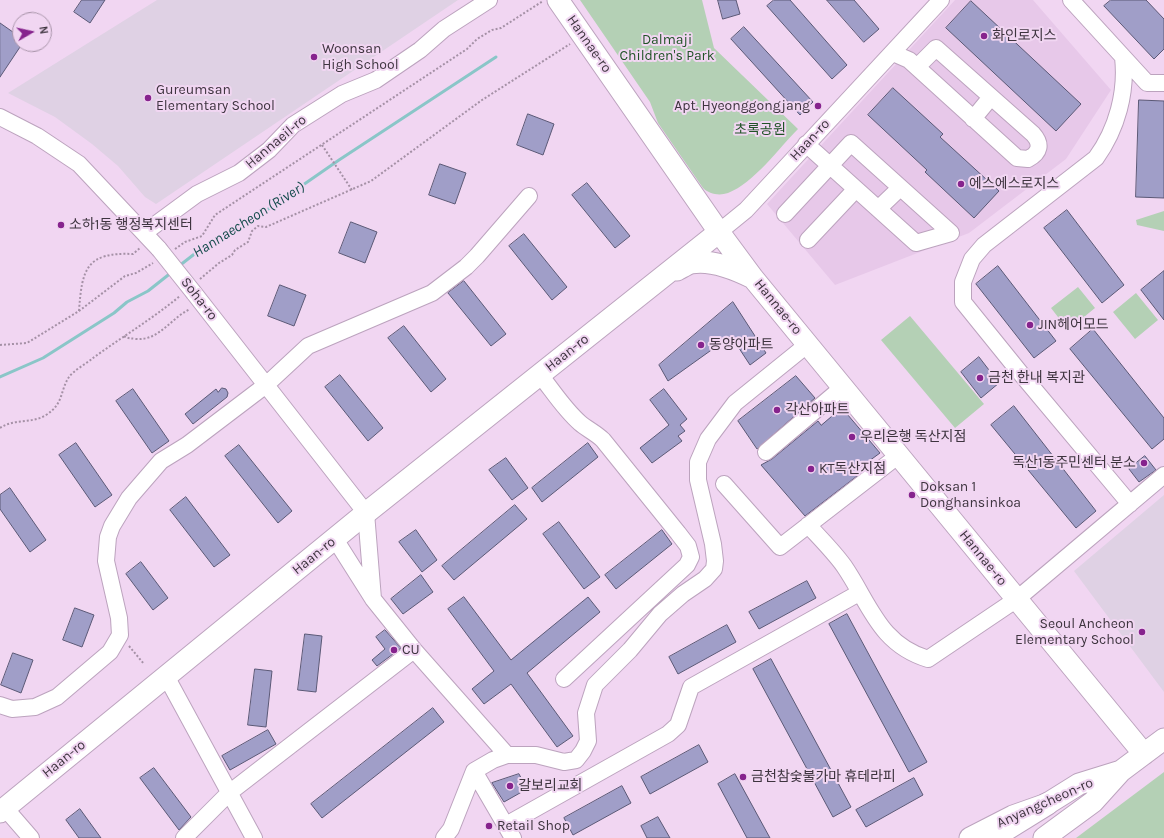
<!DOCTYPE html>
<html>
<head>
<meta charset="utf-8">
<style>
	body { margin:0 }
	#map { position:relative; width:1164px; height:838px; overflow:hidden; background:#f1d6f2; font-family:Karla,sans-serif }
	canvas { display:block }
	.north { position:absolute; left:12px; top:12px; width:40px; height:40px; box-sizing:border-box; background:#f1d6f2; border:1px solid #a995aa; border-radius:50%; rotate:81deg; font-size:11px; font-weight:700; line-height:16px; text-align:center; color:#3e343f }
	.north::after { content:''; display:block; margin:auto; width:14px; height:18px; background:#86238d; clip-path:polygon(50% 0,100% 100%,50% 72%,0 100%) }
</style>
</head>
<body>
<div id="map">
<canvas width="1164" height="838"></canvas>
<div class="north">N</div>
</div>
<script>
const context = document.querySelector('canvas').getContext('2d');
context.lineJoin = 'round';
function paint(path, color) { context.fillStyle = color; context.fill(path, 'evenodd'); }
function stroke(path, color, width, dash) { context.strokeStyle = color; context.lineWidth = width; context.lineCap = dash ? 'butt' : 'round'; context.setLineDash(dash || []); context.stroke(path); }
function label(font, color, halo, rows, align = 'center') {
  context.font = font + ' Karla,"Noto Sans KR",sans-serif'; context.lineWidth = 4; context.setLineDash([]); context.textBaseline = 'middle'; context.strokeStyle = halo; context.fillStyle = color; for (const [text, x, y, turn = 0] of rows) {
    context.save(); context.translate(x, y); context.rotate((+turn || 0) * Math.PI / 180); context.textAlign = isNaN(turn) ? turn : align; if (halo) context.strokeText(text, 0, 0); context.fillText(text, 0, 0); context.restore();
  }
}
paint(new Path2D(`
	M955,0H1033L1111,90L1066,159L969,233L835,285L767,204Z`), '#e7c8e9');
paint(new Path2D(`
	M157,0H458L156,204L145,197L118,166L92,144L55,117L8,93Z
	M1164,495V692L1074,571Z`), '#dfd1e4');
paint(new Path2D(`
	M580,0H702L714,48L798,129C779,148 754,183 728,193C719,196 709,194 703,188L658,123L650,102Z
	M1164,211V231L1137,225L1136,220Z
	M1078,287L1095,308L1068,330L1051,308Z
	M1136,293L1158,320L1135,339L1113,312Z
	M910,316L984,404L955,428L881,340Z
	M1164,772V838H1076Z`), '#b4d0b5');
stroke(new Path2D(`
	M179,266L197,252L225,239L339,160L496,57
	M0,377L43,358L114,313L127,302L148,291L172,272`), '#8ac6c8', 3);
const building = new Path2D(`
	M82,0H105L90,23L74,12Z
	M718,0H736L740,14L723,19Z
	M774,0H790L847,65L832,79L767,6Z
	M827,0H854L879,29L864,42Z
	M1111,0H1146L1164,19V49L1154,59L1104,6Z
	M971,1L1081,104L1056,131L946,28Z
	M0,23L20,37V47L0,77Z
	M744,27L813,102L800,115L731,39Z
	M893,88L943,134L940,137L999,191L974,218L925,172L927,170L868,115Z
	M1139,100L1164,101V198L1136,197Z
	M528,114L554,124L543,155L517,145Z
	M440,164L466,173L455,204L429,195Z
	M587,183L630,236L615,248L572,195Z
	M1067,210L1124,285L1102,303L1044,228Z
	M351,222L377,232L365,263L339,253Z
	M524,234L567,287L552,300L509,246Z
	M998,266L1056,341L1034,358L976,284Z
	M1164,271V320L1141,290Z
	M464,281L506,334L491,346L448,293Z
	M280,285L306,295L294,326L268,316Z
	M733,302L766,353L750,365L731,336L668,381L659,365Z
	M404,326L446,379L431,392L388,338Z
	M1093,329L1164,418V439L1152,449L1070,349Z
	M979,357L999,383L981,398L961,372Z
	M340,375L383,428L368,441L325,387Z
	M796,376L815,398L757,449L738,421Z
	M222,388L226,389L228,393L227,397L193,424L185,414L216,389L218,392Z
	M133,389L169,441L152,453L116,401Z
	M664,389L687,419L680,425L685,431L678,436L682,441L652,463L640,448L669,425L650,400Z
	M1014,406L1096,511L1076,528L991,425Z
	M842,408L880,453L858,469L861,473L805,516L761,465L772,459L818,421L821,425Z
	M76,443L112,495L95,507L59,455Z
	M588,443L598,457L542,502L532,488Z
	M239,445L292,511L278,523L225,456Z
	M1145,456L1156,470L1139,482L1129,469Z
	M506,458L528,488L512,500L489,470Z
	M10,488L46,540L30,552L0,509V495Z
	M186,497L230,555L214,567L170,510Z
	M515,505L527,519L454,580L442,566Z
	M559,522L600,577L584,589L543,534Z
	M416,530L437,560L422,572L399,542Z
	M662,530L672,544L616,589L605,575Z
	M141,562L168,598L153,610L126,574Z
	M421,575L433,592L403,614L391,599Z
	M807,581L816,598L759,629L749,612Z
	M464,597L511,660L588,597L600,612L527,673L573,736L557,747L511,684L484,704L472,689L494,671L448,609Z
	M75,608L94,615L82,647L63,640Z
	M847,614L927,762L909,772L829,624Z
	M727,625L736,642L678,674L669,657Z
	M385,630L401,648L377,666L372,660L385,649L376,637Z
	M305,634L322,636L316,692L298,690Z
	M13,653L33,660L21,693L1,685Z
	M771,659L851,807L833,817L753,669Z
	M255,669L272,671L266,727L248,725Z
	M433,708L444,722L322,818L311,804Z
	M268,730L276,744L230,770L222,756Z
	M699,745L708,762L650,794L641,777Z
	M154,768L191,817L179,830L140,778Z
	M519,774L527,789L504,802L492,783Z
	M735,774L770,838H747L718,784Z
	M914,778L923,795L866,827L856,810Z
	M622,786L631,803L573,835L564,818Z
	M80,809L101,838H79L66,820Z
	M658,817L670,838H647L641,826Z`);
paint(building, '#a09ec8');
stroke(building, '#5b5976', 1);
const minor = new Path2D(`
	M1071,0L1147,83H1164
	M893,53L909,60L1017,158L1028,159C1040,153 1042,144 1033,134L936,48L917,67
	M1123,57C1127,92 1117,129 1096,158L984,245L972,259L963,282V302L1022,375L1130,504
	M0,117L37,136L79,164L159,249
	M973,119L991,97
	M878,209L900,188
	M785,214L851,143L951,233L916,243L806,144
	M719,232L746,210L941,0
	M144,233L197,194L239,173L269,150L293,125L342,94L376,80L420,50L444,29L489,0
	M808,240L856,189
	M194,293L366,513L373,599
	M540,375C553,391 564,409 580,423C587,429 596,433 603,440L678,533L688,546L691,557L687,565L564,679
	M766,452L843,387
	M724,484L780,547L899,455
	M808,525C820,538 834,552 844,566C870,604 879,644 928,659L1017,599L1164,475
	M335,539L373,599L414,650L507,755
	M166,676L254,838
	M0,705L12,709L35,707L57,697L110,652L120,635L119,618L106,561L108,537L112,526L129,498L161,461L187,445L266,385L308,346L432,293L466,267L477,256L529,196
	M474,771L513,838
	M5,808L31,838
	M506,825L668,734L678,725L691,687L859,593
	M184,838L229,793L414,650
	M444,838L451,829L474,771L493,760L507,755H536L564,762L576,760L583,751L588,741L586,713L595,685L630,650L660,614L683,594L705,579L714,569L715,561L713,544L698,480V462L708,439L735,403L808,344`);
const major = new Path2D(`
	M558,0L719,232L753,278L1144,754
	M677,270C681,268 687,264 691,263C712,259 735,269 753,278
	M0,812L366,513L719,232
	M970,838L1013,816L1047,804L1079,784L1121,771
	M1044,838L1093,802L1121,771L1164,739`);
const highway = new Path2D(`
	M992,838L1047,804`);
stroke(minor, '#bca3be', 18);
stroke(major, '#bca3be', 23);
stroke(highway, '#bca3be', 24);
stroke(new Path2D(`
	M322,145L352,190
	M175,249L185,242L202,236L215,215L467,49L477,39L492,30L501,28L543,1
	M200,279L219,263L232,255L235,250L248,242L252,231L258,226L266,227L371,181L482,100L570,44
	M79,311C82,269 86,252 133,254L140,248
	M124,336C128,339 131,338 136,339C159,341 171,318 190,309
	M0,345L27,343L79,311L125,276L136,273L153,263
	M0,428C15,418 32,424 46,415C64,404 60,390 69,377C74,370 86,364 93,358C122,337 152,319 180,296
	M129,646L144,664`), '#a591a6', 2, [2, 2]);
stroke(minor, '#fff', 16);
stroke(major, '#fff', 21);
stroke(highway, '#fff', 22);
const minorBridge = new Path2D(`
	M159,249L194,293`);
stroke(minorBridge, '#bca3be', 18, []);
stroke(minorBridge, '#fff', 16);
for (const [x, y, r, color] of [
	[984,36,4,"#86238d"],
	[314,57,4,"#86238d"],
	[148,98,4,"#86238d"],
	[818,106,4,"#86238d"],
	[961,184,4,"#86238d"],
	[61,225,4,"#86238d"],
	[1030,325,4,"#86238d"],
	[701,345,4,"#86238d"],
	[980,378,4,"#86238d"],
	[777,410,4,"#86238d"],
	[852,437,4,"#86238d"],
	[1144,463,4,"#86238d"],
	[811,469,4,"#86238d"],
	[912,495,4,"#86238d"],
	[1142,632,4,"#86238d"],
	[394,650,4,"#86238d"],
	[743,777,4,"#86238d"],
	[510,786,4,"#86238d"],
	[489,826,4,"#86238d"]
]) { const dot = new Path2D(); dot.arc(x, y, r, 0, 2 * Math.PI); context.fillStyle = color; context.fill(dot); stroke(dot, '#f1d6f2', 1.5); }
label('14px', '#3e343f', '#f1d6f2', [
	["화인로지스",992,36],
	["Woonsan",322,49],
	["High School",322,65],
	["Gureumsan",156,90],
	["Elementary School",156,106],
	["Apt. Hyeonggongjang",810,106,"right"],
	["에스에스로지스",969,184],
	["소하1동 행정복지센터",69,225],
	["JIN헤어모드",1038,325],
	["동양아파트",709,345],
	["금천 한내 복지관",988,378],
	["각산아파트",785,410],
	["우리은행 독산지점",860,437],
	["독산1동주민센터 분소",1136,463,"right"],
	["KT독산지점",819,469],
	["Doksan 1",920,487],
	["Donghansinkoa",920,503],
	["Seoul Ancheon",1134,624,"right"],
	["Elementary School",1134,640,"right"],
	["CU",402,650],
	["금천참숯불가마 휴테라피",751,777],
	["갈보리교회",518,786],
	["Retail Shop",497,826]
], 'left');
label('14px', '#205326', '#f1d6f2', [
	["Dalmaji",667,40],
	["Children's Park",667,56],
	["초록공원",760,130]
]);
label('14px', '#3e343f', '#f1d6f2', [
	["Hannae-ro",589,44,55],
	["Haan-ro",810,140,-47],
	["Hannaeil-ro",276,142,-40],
	["Soha-ro",199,299,52],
	["Hannae-ro",778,307,51],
	["Haan-ro",567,353,-38],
	["Haan-ro",314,556,-39],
	["Hannae-ro",983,558,51],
	["Haan-ro",64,759,-39],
	["Anyangcheon-ro",1045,803,-24]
]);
label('italic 15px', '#164c4d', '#f1d6f2', [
	["Hannaecheon (River)",249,220,-32]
]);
</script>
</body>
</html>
